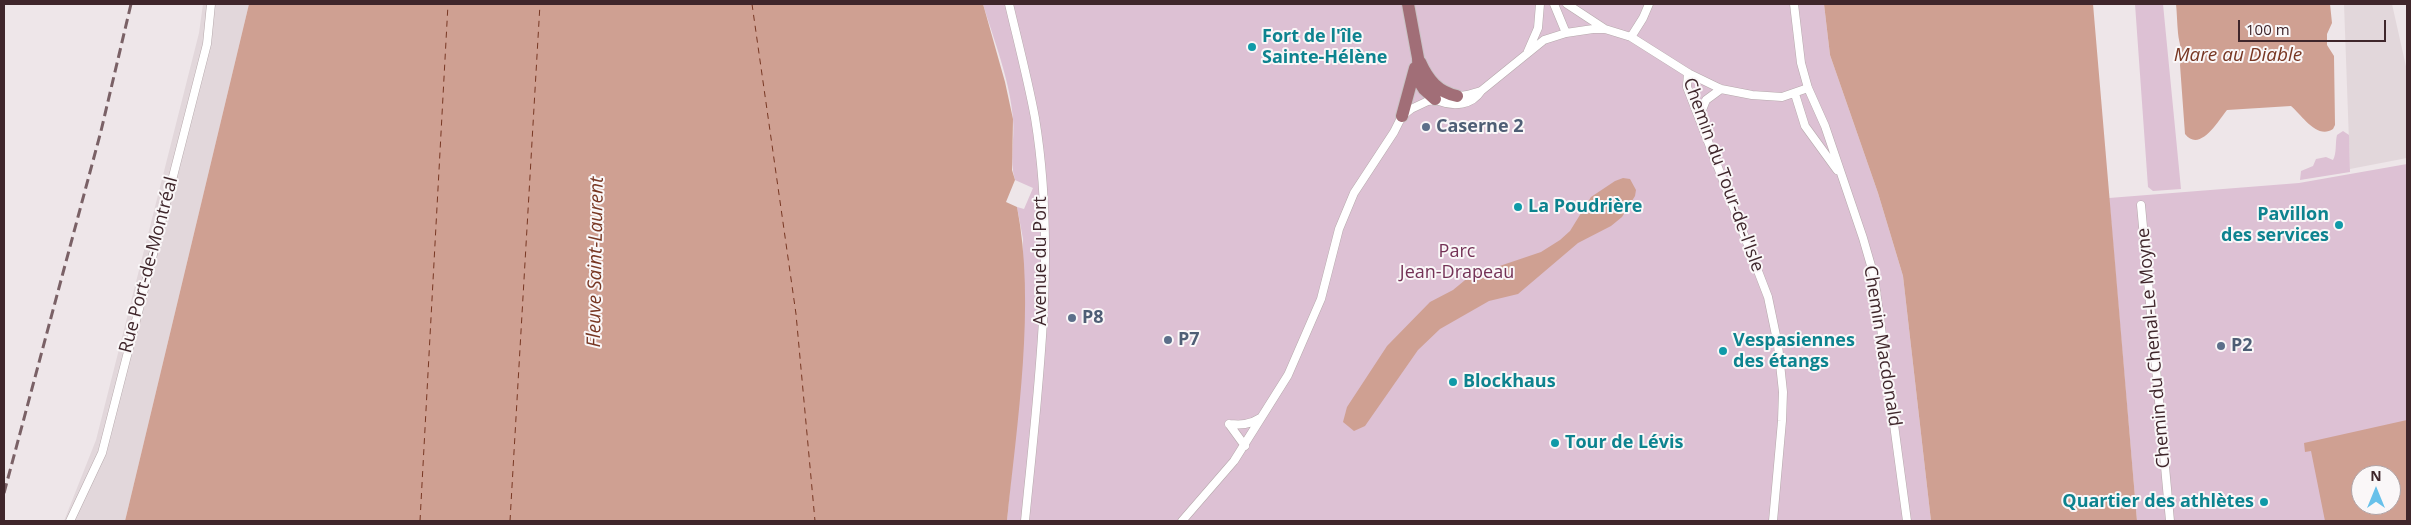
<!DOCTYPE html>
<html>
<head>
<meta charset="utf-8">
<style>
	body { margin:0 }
	#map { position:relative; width:2411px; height:525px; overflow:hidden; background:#eee6e9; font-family:"Open Sans",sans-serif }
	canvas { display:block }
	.frame { position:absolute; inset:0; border:5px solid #3f262b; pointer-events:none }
	.north { position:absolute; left:2351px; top:465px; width:50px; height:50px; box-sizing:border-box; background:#faf7f8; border:1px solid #afa3a6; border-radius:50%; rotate:0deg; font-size:14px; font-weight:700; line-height:20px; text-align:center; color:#3f262b }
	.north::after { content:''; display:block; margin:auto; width:18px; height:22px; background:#68c1ea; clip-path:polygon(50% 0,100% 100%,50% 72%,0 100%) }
	.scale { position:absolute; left:2238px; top:20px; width:148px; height:22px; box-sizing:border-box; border:2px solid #3f262b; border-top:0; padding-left:6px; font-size:15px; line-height:18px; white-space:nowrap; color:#3f262b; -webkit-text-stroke:4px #faf7f8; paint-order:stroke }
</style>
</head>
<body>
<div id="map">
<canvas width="2411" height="525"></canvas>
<div class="frame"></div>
<div class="north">N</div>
<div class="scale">100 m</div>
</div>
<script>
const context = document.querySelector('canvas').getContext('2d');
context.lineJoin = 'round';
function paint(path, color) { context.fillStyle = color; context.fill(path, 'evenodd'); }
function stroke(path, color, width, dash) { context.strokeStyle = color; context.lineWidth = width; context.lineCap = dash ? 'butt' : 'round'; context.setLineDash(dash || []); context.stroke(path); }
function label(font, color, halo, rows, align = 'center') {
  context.font = font + ' "Open Sans",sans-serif'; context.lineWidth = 4; context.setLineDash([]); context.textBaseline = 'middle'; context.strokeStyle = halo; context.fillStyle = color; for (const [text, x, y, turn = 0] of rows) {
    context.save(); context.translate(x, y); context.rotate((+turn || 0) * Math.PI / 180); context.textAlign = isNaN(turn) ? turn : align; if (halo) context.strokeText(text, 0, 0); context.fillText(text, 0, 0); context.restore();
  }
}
paint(new Path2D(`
	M203,4H249L125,521H64L96,440L199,33Z
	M2344,4H2392L2407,71V158L2350,169Z`), '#e2d7db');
paint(new Path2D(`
	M983,4H1824L1830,55L1878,193L1903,276L1931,521H1007L1023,346V239L1017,207L1024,209L1033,188L1015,180C1009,160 1015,139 1013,119C1010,80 994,41 983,4Z
	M2135,4H2163L2181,189L2153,191L2148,187Z
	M2343,131L2349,135L2350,172L2300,180L2301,171L2313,166L2316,159L2326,157L2333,160C2337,153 2335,143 2337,135Z
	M2407,164V521H2137L2109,198L2299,183ZM2361,475H2391V505H2361Z`), '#ddc1d4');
paint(new Path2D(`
	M249,4H983L1005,82L1013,119L1012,170L1015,180L1006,202L1017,207C1036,304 1017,423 1007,521H125Z
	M1824,4H2093L2137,521H1931L1903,276L1878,193L1830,55Z
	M2176,4H2330L2332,23L2327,34V45L2334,56L2335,125L2333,129C2317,140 2302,115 2291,106L2227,110C2218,121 2200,153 2185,134L2180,65C2184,52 2179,45 2178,33C2177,23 2177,13 2176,4Z
	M1623,178L1630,179L1636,190L1635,196L1622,217L1611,226L1578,243L1518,294L1489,301L1440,329L1418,350L1365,426L1354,431L1343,422L1347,407L1387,346L1430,302L1453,290L1470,276L1541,252L1560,240L1570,231L1591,197L1615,181Z
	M2407,420V521H2325L2311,451L2305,452L2304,443ZM2361,475H2391V505H2361Z`), '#cfa092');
stroke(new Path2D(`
	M752,4L796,314L815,521
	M420,521L448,4
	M510,521L540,4`), '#783723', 1, [6, 5]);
const street = new Path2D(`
	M1009,4C1018,42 1028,80 1035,118C1057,251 1038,388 1025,521
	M1554,4L1566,33
	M1567,4L1605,29
	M1794,4L1801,63L1808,88L1825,126L1863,238L1874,276L1907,521
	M1631,37L1643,18L1649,4
	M1528,51L1538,28L1540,4
	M1688,73L1687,87L1768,297L1778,345L1783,392L1782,421L1773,521
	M1795,94L1805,126L1837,170
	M1439,101C1454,107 1472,105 1481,91
	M1700,115L1706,100L1721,89
	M2141,205L2170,521
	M1229,424C1241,425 1249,425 1260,418
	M1229,424L1245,446
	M70,521L102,453L207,44L211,4
	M1182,521L1234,461L1288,375L1321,299L1339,229L1354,193L1394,132L1402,116L1411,109L1428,101L1467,95L1481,91L1544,40L1566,33L1593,29H1605L1631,37L1688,73L1721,89L1752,95L1782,97L1808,88`);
const primary = new Path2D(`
	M1408,4L1418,58L1419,81L1424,89L1435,99
	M1420,62C1428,80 1438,92 1457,96
	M1402,116L1415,68`);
stroke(street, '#b6a9ac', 9);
stroke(primary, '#c9c2c4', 14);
stroke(street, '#fff', 8);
stroke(primary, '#a16e77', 12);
stroke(new Path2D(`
	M4,493L101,131L131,4`), '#7a6166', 3, [10, 5]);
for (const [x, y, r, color] of [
	[1252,47,5,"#0f9aa8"],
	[1426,127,5,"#5c6f8a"],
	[1518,207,5,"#0f9aa8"],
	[2339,225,5,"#0f9aa8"],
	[1072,318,5,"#5c6f8a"],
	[1168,340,5,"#5c6f8a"],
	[2221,346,5,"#5c6f8a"],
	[1723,351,5,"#0f9aa8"],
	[1453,382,5,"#0f9aa8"],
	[1555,443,5,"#0f9aa8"],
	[2264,502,5,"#0f9aa8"]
]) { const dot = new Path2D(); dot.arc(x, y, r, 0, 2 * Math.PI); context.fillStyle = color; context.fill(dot); stroke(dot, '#faf7f8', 2); }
label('bold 18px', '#0d838f', '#faf7f8', [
	["Fort de l'île",1262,37],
	["Sainte-Hélène",1262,58],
	["La Poudrière",1528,207],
	["Pavillon",2329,215,"right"],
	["des services",2329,236,"right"],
	["Vespasiennes",1733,341],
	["des étangs",1733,362],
	["Blockhaus",1463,382],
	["Tour de Lévis",1565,443],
	["Quartier des athlètes",2254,502,"right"]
], 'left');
label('bold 18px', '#4e5e75', '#faf7f8', [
	["Caserne 2",1436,127],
	["P8",1082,318],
	["P7",1178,340],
	["P2",2231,346]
], 'left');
label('18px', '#3f262b', '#faf7f8', [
	["Chemin du Tour-de-l'Isle",1723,175,70],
	["Avenue du Port",1041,261,-90],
	["Rue Port-de-Montréal",149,265,-75],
	["Chemin Macdonald",1882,346,81],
	["Chemin du Chenal-Le Moyne",2154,348,-95]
]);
label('18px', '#743256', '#faf7f8', [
	["Parc",1457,252],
	["Jean-Drapeau",1457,273]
]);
label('italic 19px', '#783723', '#faf7f8', [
	["Mare au Diable",2238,56],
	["Fleuve Saint-Laurent",596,262,-89]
]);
</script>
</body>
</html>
